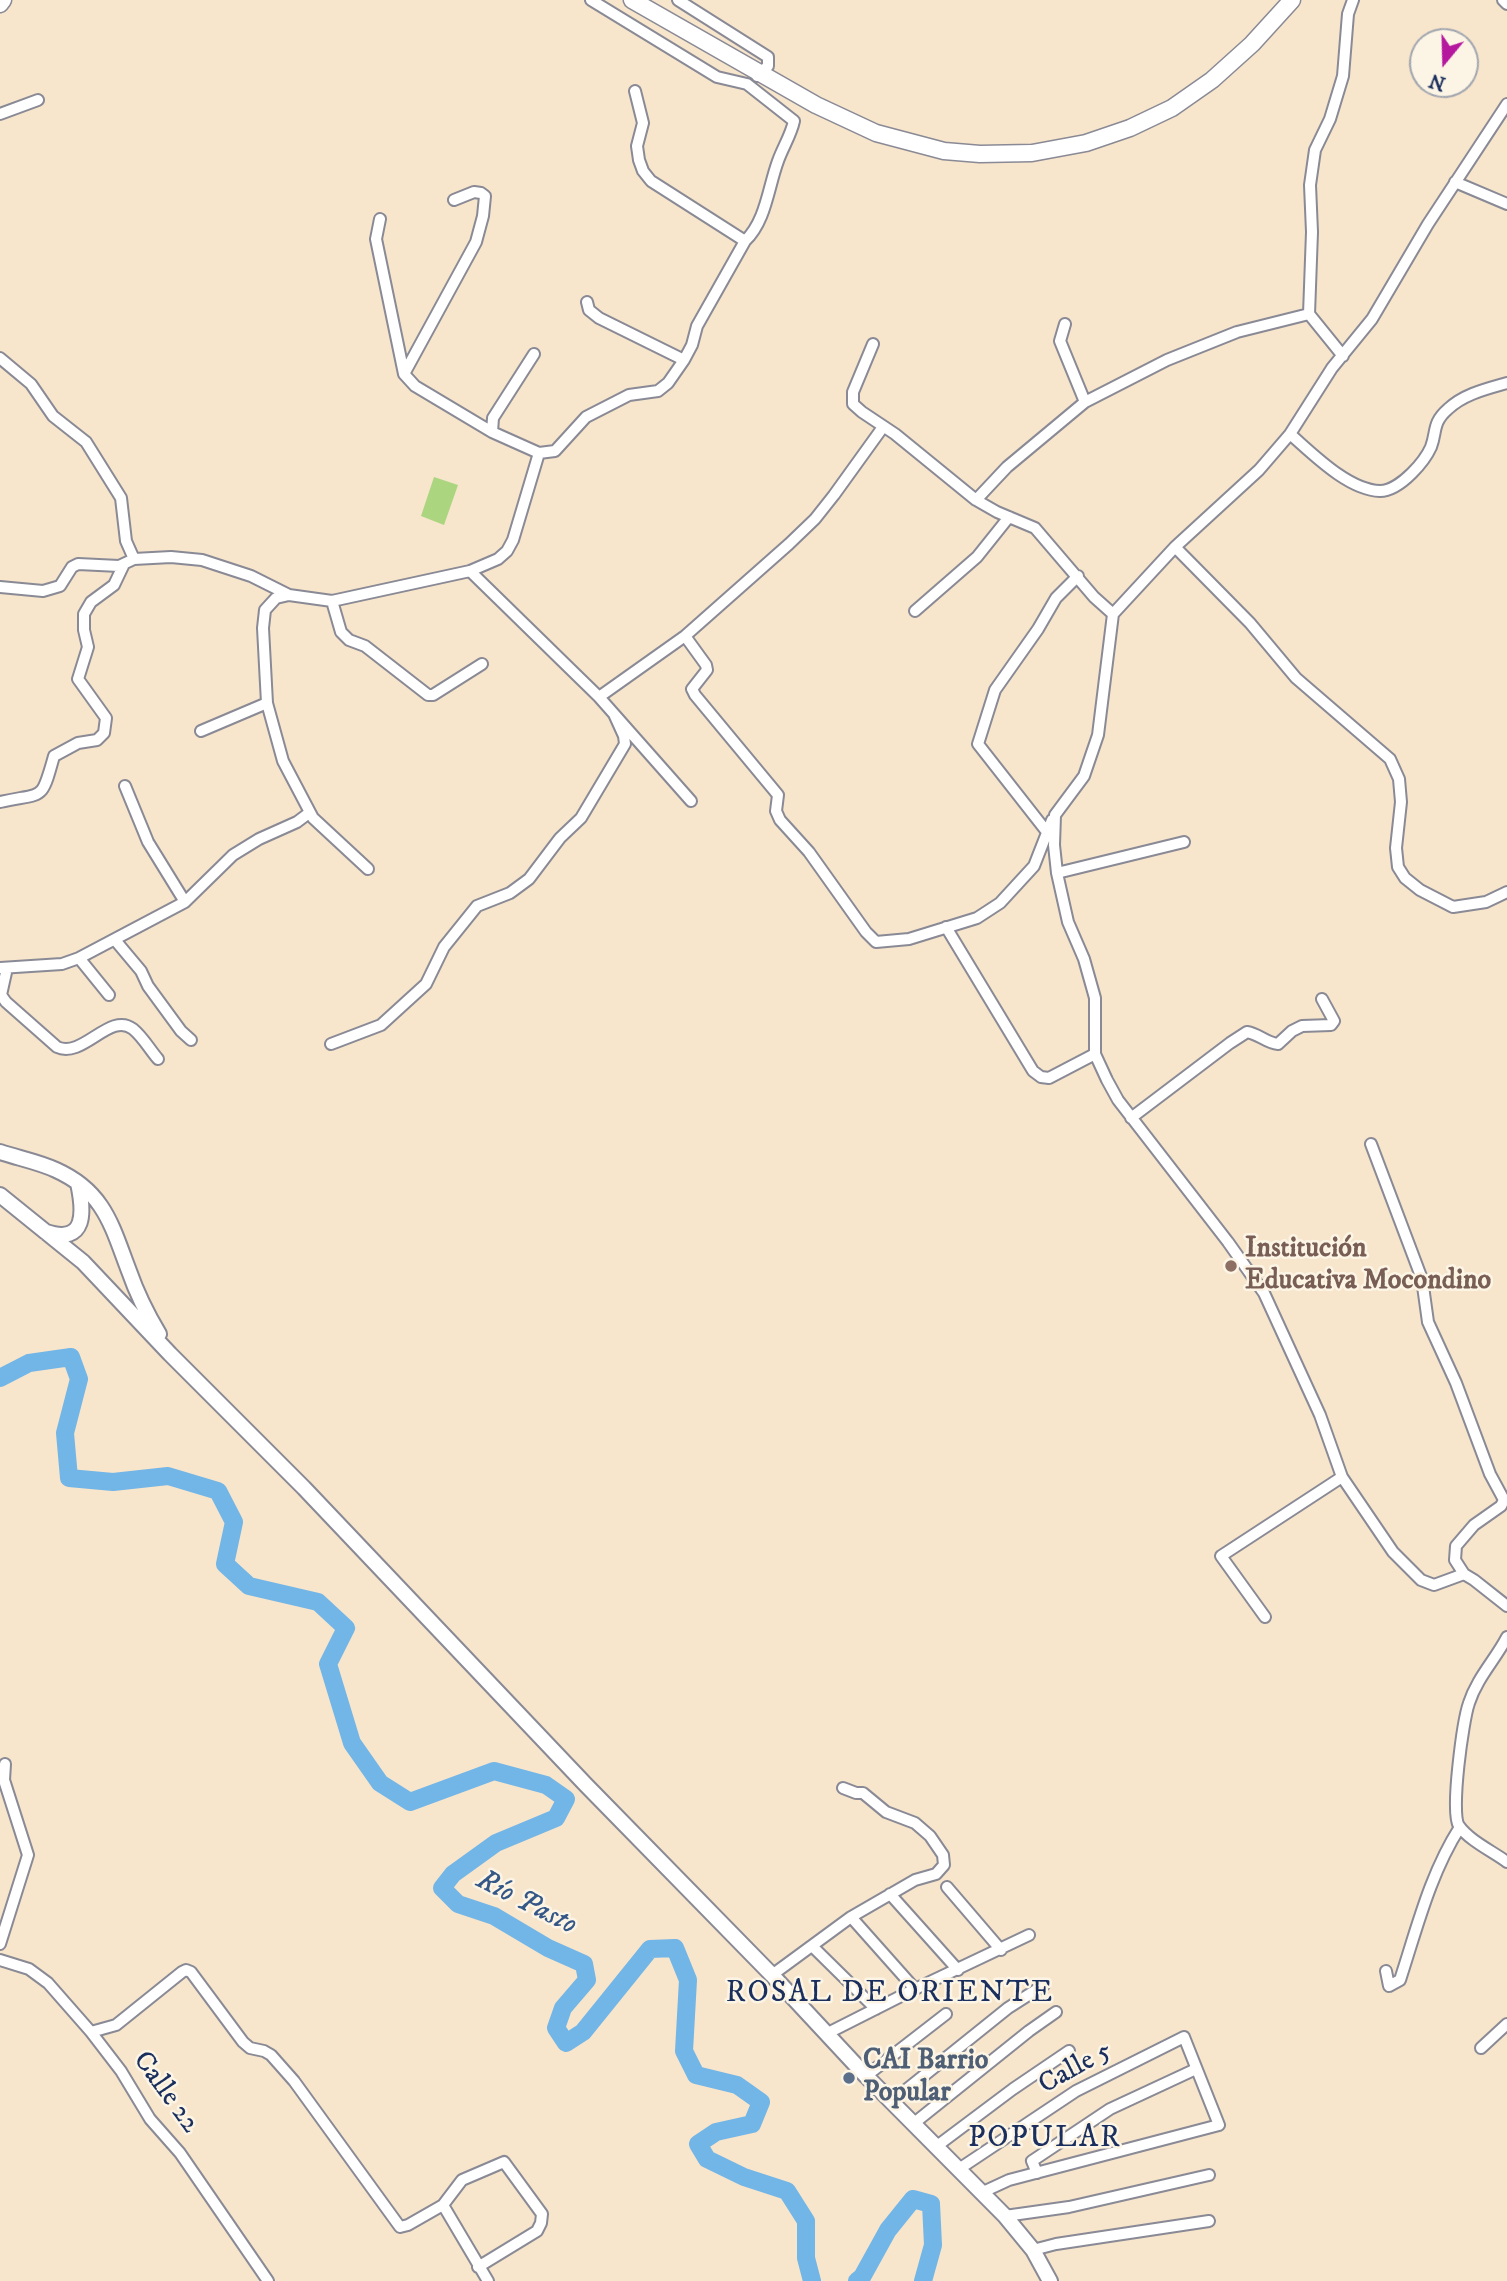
<!DOCTYPE html>
<html>
<head>
<meta charset="utf-8">
<style>
	body { margin:0 }
	#map { position:relative; width:1507px; height:2281px; overflow:hidden; background:#f7e5cc; font-family:"IM FELL DW Pica",serif }
	canvas { display:block }
	.north { position:absolute; left:1409px; top:28px; width:70px; height:70px; box-sizing:border-box; background:#fcf5e5; border:2px solid #a2a6af; border-radius:50%; rotate:199deg; font-size:19px; font-weight:700; line-height:28px; text-align:center; color:#1b2f5e }
	.north::after { content:''; display:block; margin:auto; width:24px; height:32px; background:#b5179e; clip-path:polygon(50% 0,100% 100%,50% 72%,0 100%) }
</style>
</head>
<body>
<div id="map">
<canvas width="1507" height="2281"></canvas>
<div class="north">N</div>
</div>
<script>
const context = document.querySelector('canvas').getContext('2d');
context.lineJoin = 'round';
function paint(path, color) { context.fillStyle = color; context.fill(path, 'evenodd'); }
function stroke(path, color, width, dash) { context.strokeStyle = color; context.lineWidth = width; context.lineCap = dash ? 'butt' : 'round'; context.setLineDash(dash || []); context.stroke(path); }
function label(font, color, halo, rows, align = 'center') {
  context.font = font + ' "IM FELL DW Pica",serif'; context.lineWidth = 5; context.setLineDash([]); context.textBaseline = 'middle'; context.strokeStyle = halo; context.fillStyle = color; for (const [text, x, y, turn = 0] of rows) {
    context.save(); context.translate(x, y); context.rotate((+turn || 0) * Math.PI / 180); context.textAlign = isNaN(turn) ? turn : align; if (halo) context.strokeText(text, 0, 0); context.fillText(text, 0, 0); context.restore();
  }
}
paint(new Path2D(`
	M434,477L458,485L444,525L421,516Z`), '#acd580');
stroke(new Path2D(`
	M0,1378L29,1363L71,1357L79,1379L65,1433L69,1478L113,1482L168,1476L218,1491L234,1522L225,1564L249,1586L318,1602L346,1628L328,1664L352,1743L380,1783L410,1802L494,1771L546,1785L566,1799L556,1818L496,1843L453,1874L442,1888L458,1904L494,1916L548,1948L584,1964L587,1980L563,2008L556,2028L566,2043L583,2032L650,1949L675,1948L688,1980L684,2051L696,2075L737,2085L761,2102L752,2124L716,2132L698,2144L707,2159L744,2177L787,2191L806,2221V2258L812,2281
	M857,2281L862,2277L888,2230L913,2199L931,2204L933,2245L923,2281`), '#72b5e7', 18);
const minor = new Path2D(`
	M678,0L768,57V66L757,76
	M1503,0L1507,4
	M635,91L643,123L637,146L639,160L643,171L651,181L745,241
	M1507,104L1428,224L1372,319L1332,368L1290,434L1259,470L1175,547L1113,614L1098,735L1084,776L1055,815L1054,845L1057,873L1068,922L1084,959L1095,998V1054L1107,1080L1118,1100L1228,1242L1264,1293L1320,1415L1342,1477L1393,1552L1421,1580L1434,1585L1464,1574L1474,1580L1507,1606
	M0,114L38,100
	M1455,182L1507,204
	M380,219L376,239L404,374L415,386L492,432L539,453L555,451L586,417L629,395L658,391L668,383L684,360L692,345L697,326L745,241C766,221 768,188 778,161C783,147 791,135 794,121L747,84L717,77L591,0
	M587,302L589,310L599,318L684,360
	M1065,324L1060,341L1085,402
	M873,344L853,392V404L862,412L895,434L976,500L997,512L1035,528L1094,597L1113,614
	M1343,356L1309,314L1312,232L1310,185L1315,150L1330,119L1343,76L1348,14L1353,0
	M0,358L31,384L53,416L86,442L121,498L126,541L134,559
	M404,374L476,242L483,216L485,196L481,193L474,192L454,200
	M492,432L493,418L534,354
	M1290,434C1313,454 1348,490 1380,491C1391,491 1404,481 1412,473C1419,466 1427,456 1431,447C1437,431 1432,423 1448,409C1464,394 1486,389 1507,383
	M976,500L1007,467L1085,402L1167,360L1237,332L1309,314
	M1175,547L1250,623L1296,678L1390,759L1399,779L1401,802L1396,848L1398,867L1405,878L1420,890L1453,907L1486,902L1507,892
	M470,571L599,697L691,801
	M0,587L43,591L60,586L72,567L78,564L119,566L134,559L171,557L202,560L251,576L289,595L332,601L470,571L498,559L507,551L513,540L539,453
	M289,595L276,598L265,610L263,628L267,703L283,761L313,818L368,869
	M332,601L341,632L349,640L365,646L428,695H433L482,664
	M915,611L977,557L1009,517
	M685,636L706,665L707,670L692,689L695,695L778,795L776,811L780,820L809,852L866,932L876,942L909,939L977,918L1000,903L1034,866L1052,820
	M599,697L685,636L789,544L815,519L834,495L883,427
	M201,731L267,703
	M125,786L148,842L185,902
	M0,802C44,792 41,803 54,756L78,743L97,740L104,733L106,718L78,679L88,647L84,630V614L91,602L114,585L124,564
	M1047,832L978,744L995,690L1038,629L1056,598L1078,576
	M1057,873L1184,842
	M946,927L1033,1071L1041,1077L1049,1078L1095,1054
	M115,940L141,971L148,986L181,1031L191,1040
	M79,958L109,995
	M0,968L62,964L79,958L185,902L233,855L259,839L297,822L309,813
	M7,968L1,995L6,1002L57,1047C83,1059 110,1011 133,1029C143,1037 150,1050 158,1059
	M331,1044L381,1025L426,984L444,947L477,906L510,893L529,879L560,838L581,818L625,744L624,736L614,714
	M1131,1118L1230,1043L1247,1032C1259,1034 1266,1043 1278,1044L1292,1031L1302,1026L1331,1025L1334,1021L1322,999
	M1371,1144L1422,1279L1428,1322L1456,1383L1490,1474L1504,1500L1501,1506L1474,1525L1456,1546L1455,1560L1464,1574
	M1265,1617L1221,1556L1342,1477
	M1507,1637C1495,1660 1477,1678 1469,1703C1463,1720 1450,1813 1459,1826C1470,1841 1492,1851 1507,1862
	M947,1887L1001,1950
	M890,1894L958,1970
	M851,1917L915,1989
	M0,1944L28,1855L4,1780L5,1764
	M812,1946L876,2009
	M0,1960L29,1969L48,1983L91,2032L121,2071L150,2119L180,2153L268,2281
	M1386,1971L1389,1986L1400,1980C1417,1928 1430,1874 1460,1827
	M772,1975L851,1917L915,1880L936,1874L944,1865L943,1855L930,1836L915,1823L886,1812L863,1793H856L843,1788
	M91,2032L116,2025L182,1972L186,1970L191,1972L243,2042L250,2048L264,2051L271,2055L294,2081L400,2227L408,2225L443,2205L462,2180L504,2162L542,2214L541,2223L537,2231L478,2267
	M828,2033L915,1989L1029,1935
	M1481,2048L1507,2024
	M866,2076L946,2014
	M891,2102L1008,2008L1044,1985
	M913,2124L1029,2031L1056,2012
	M937,2146L1013,2089L1069,2051
	M959,2169L1076,2091L1184,2037L1219,2125L1009,2180L983,2192
	M1037,2173L1032,2161L1110,2109L1196,2069
	M443,2205L488,2281
	M1005,2216L1069,2207L1209,2175
	M1033,2250L1056,2244L1209,2221`);
const major = new Path2D(`
	M0,1152C18,1158 39,1162 56,1170C105,1192 112,1227 129,1271C137,1294 147,1314 159,1334
	M0,1195L83,1262L170,1354L304,1488L586,1785L772,1975L866,2076L1005,2216L1033,2250L1050,2281
	M46,1232C87,1245 84,1211 78,1183`);
const highway = new Path2D(`
	M632,0L816,105L876,133L944,151L980,154L1032,153L1086,143L1130,128L1172,108L1212,80L1252,44L1292,0
	M0,4L3,0`);
stroke(minor, '#898a95', 14);
stroke(major, '#898a95', 18);
stroke(highway, '#898a95', 19);
stroke(minor, '#fff', 10);
stroke(major, '#fff', 14);
stroke(highway, '#fff', 16);
for (const [x, y, r, color] of [
	[1231,1266,7,"#8d6e63"],
	[849,2078,7,"#5c6f8a"]
]) { const dot = new Path2D(); dot.arc(x, y, r, 0, 2 * Math.PI); context.fillStyle = color; context.fill(dot); stroke(dot, '#fcf5e5', 2.5); }
label('bold 28px', '#785e54', '#fcf5e5', [
	["Institución",1245,1250],
	["Educativa Mocondino",1245,1282]
], 'left');
label('bold 28px', '#4e5e75', '#fcf5e5', [
	["CAI Barrio",863,2062],
	["Popular",863,2094]
], 'left');
label('28px', '#1b2f5e', '#fcf5e5', [
	["Calle 5",1076,2069,-29],
	["Calle 22",165,2093,54]
]);
label('italic 30px', '#355787', '#fcf5e5', [
	["Río Pasto",526,1904,27]
]);
context.letterSpacing = '2px';
label('30px', '#1b2f5e', '#fcf5e5', [
	["ROSAL DE ORIENTE",890,1995],
	["POPULAR",1045,2140]
]);
context.letterSpacing = '0px';
</script>
</body>
</html>
